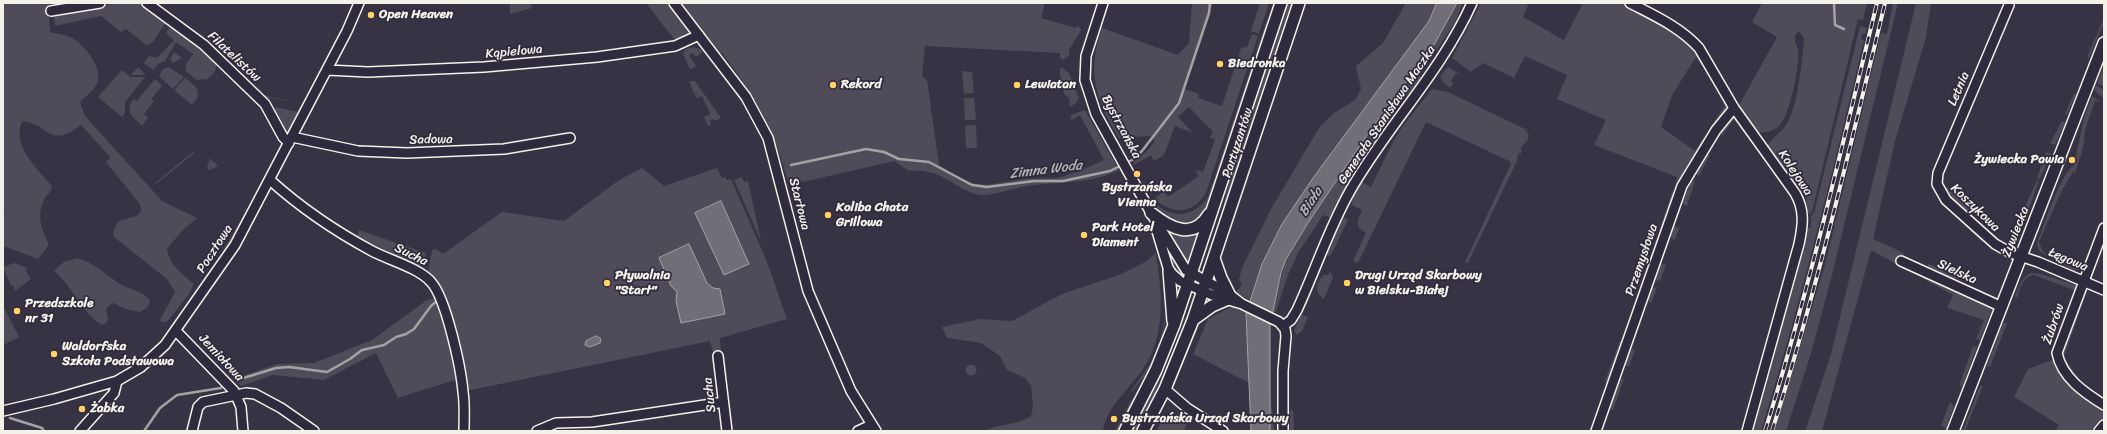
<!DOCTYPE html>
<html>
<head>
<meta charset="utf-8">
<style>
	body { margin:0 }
	#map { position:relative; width:2107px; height:434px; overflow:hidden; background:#373244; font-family:Sriracha,sans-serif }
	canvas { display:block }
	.frame { position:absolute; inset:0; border:4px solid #f4f1e8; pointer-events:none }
</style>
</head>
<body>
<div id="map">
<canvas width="2107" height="434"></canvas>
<div class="frame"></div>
</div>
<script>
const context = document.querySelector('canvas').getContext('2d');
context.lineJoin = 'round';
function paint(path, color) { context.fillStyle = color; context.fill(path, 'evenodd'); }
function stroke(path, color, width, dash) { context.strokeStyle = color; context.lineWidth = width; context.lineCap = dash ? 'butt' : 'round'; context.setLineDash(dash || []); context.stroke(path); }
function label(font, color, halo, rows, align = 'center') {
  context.font = font + ' Sriracha,sans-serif'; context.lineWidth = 3.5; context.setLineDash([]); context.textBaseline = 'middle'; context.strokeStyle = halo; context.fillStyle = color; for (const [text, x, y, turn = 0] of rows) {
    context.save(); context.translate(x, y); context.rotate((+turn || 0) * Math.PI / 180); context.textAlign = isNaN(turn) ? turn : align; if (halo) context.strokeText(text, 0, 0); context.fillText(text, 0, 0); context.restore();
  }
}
paint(new Path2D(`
	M3,3H48L50,32C58,34 68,35 74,39C86,48 101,65 98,81C96,89 86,96 80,102L85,116L162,201L197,218L181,232L167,249C169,264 183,275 194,284L189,294L167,322H162L160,320L175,292L167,279L114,237L113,232L118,221L137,216L141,211L140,204L106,162L110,157L81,125C48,150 50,124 22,121C12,146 37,169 52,186C51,193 47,194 44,200C36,216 42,230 49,245L38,259L3,246V212L5,210L3,204Z
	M116,3H143L167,21L153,42L147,45L144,43L126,29L121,32L101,16L55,26L54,17Z
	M510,3H530L532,8L510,14Z
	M646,3H669L688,29L689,35L678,41L673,38Z
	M679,3H1045L1041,18L1076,28L1078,25L1081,30L1069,50V56L1063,60L1060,58V53L925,46L922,76L927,80L939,165L956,176L972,183L987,185L1023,179L1058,178L1084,169L1104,160L1080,115L1072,120L1071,119V115L1085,110L1119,170C1093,183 1063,182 1035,185C1018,186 1001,194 984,195C964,195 947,175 928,172C909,168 913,176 895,161L789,185C775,131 756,97 722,53H718Z
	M1192,3H1213L1185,89L1199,94L1198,98L1222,106L1241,48L1247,47L1252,34L1258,36L1206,193C1193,214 1173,215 1154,199L1164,191L1168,197L1199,176L1195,170L1203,172L1215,140L1210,137L1213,132L1189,107L1178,117L1193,133L1175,126L1164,155L1154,161L1151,155L1134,165L1133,163L1148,150L1155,141L1150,136L1119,138C1096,101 1086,71 1102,28L1178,55L1189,43Z
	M1260,3H1269L1259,34L1251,31Z
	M1287,3H1292L1221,216L1231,172Z
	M1303,3H1305L1220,258Z
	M1406,3H1437L1429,21L1313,178L1282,224L1262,264L1249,300L1236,292L1242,285L1239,279L1242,268L1271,209L1319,128L1334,113L1355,100L1361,89L1356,66L1383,43Z
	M1457,3H1463L1454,24L1420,75L1421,80L1412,94L1404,95L1394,109L1395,118L1332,218L1323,215L1298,253L1287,277L1276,312L1272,311L1286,259L1308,223L1369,132L1435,43Z
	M1481,3H1529L1523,17L1564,40L1583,3H1626L1683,35L1703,59L1702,66L1696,57L1672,95L1661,127L1695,151L1704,137L1706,139L1680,182L1676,183L1677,177L1594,145L1606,120L1557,99L1567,75L1525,56L1514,78L1483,63L1471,72L1452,58Z
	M1762,3H1867L1863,20L1858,19L1812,212L1809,214L1806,213L1807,187H1804L1802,194L1797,193L1766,148C1770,139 1780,134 1786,125C1798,108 1802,60 1804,38L1799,31L1795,35C1794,40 1797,45 1798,50C1800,64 1790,115 1780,125C1772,133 1765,132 1754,133L1737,109L1777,37L1752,22Z
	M1893,3H1898L1831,279L1812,350L1786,431H1774L1825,265L1881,33L1887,34Z
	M1916,3H1931L1926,37L1895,141L1873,239L1904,253L1896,264L1871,250L1822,431H1805L1831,354Z
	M1268,16L1265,37C1251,77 1238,117 1224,158C1218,177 1213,201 1201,217C1188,232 1163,223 1155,208L1158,206C1177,219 1194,216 1208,197Z
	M2104,18V22L2089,58L2087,57Z
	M174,26L217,62L215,72L208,79L197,80L186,71V64L193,54L176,42L165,61L158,64L153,70L144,63L149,56L157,58L174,40L166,33L168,29Z
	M1860,26L1867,28L1865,34H1863L1861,39L1864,40C1833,171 1801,302 1761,431H1749L1804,231L1811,227V216L1814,213Z
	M693,47L700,49L703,52L696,57L692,53L689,55L696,66L690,70L683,53L686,49Z
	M174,52L182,58L173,63L170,59Z
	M232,65L260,93L269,97L303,103L262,97L231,67Z
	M2104,66V87L2097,83Z
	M138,67L145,74V75H131Z
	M169,67L184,77L173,89L159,76L163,69Z
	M1448,67L1464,76L1456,73L1451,81L1454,83L1450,88L1444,83L1440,76Z
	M1060,68H1062L1069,73L1079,98L1076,103L1070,107L1069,98L1064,94C1063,84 1059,78 1060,68Z
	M122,70L131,77H145L125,102V113L122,117L98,97Z
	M962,71L972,72L974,93L964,94Z
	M185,78L195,86L198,92L197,99L192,105L174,90Z
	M155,79L162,86L151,99L154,101L144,114L148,117L142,126L130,114V104L134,99L137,101Z
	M689,81H695L721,118L715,121L713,119L710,121L711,125L708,126L704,117L710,114L702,96L696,98Z
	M2096,85L2104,90L2103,98L2094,90Z
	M1432,89L1448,92L1525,129L1529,135L1527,141L1521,147V154L1518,153L1517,161L1468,263L1465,262L1511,164L1509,161L1426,122L1358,263L1353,261L1366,233L1358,227V219L1362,210L1352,205L1353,197L1362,182L1371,187L1391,146L1402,127Z
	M2074,93L2076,94L2067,115L2065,114Z
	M2092,96L2101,102L2095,101L2085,130L2083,148L2075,173L2073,172L2061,192L2039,242L2043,252L2077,267L2084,264L2088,252H2090L2083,268L2075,271L2042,253L2038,249L2037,243C2044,226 2060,174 2074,165L2084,118Z
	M1720,97H1723L1727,107L1711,132L1709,130L1725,105Z
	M964,98H974L976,120H965Z
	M276,107L299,112L287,134L274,110Z
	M1732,115L1736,116L1752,139L1750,141L1734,119L1722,136L1719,132Z
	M2062,121L2065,123L2055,145L2050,143Z
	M976,125L977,148H966L965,126Z
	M282,142L284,144L258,194H256Z
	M193,152L194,153L156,184L155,183Z
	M2046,152L2051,154L2040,179L2037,178Z
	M1707,154L1710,155L1699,176L1694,173L1703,157Z
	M210,158L218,166L210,170L207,168Z
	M642,168L664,186L717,168L722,178L725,177L727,180L731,179L767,262L787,319L720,338L721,353L714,355L710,341L466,391C458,357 453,297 428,273L432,250L436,249L443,254L502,212L564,221L619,180Z
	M742,177L744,182L748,181L761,241L734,180Z
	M1692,180L1695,181L1687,206L1682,204Z
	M2037,180L2039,181L2029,209L2025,207Z
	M1947,187L1971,211L1968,214L1948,199L1945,190Z
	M1672,192L1675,195L1663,231L1659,232Z
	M1943,200L1982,238L1983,243L1941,202Z
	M250,204L252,207L222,258H219Z
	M1346,218L1348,220L1331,255L1327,256L1326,254L1342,219Z
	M2016,224L2019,226L2020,230L2013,250L1998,241L2010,245L2018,227Z
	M1674,226L1679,228L1675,240L1670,237Z
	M359,230L426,253L422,265L416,268L375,249L357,236Z
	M1200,231L1188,265L1171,234Z
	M1657,237L1659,240L1649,269L1646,270Z
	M1169,251H1170L1183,275L1176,272Z
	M1156,253C1162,292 1167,337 1141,372C1127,391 1107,407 1103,431H984C999,423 1016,426 1031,416L1033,407L1031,386L1025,378L1007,370L1000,356L981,343L947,338L942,327L980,319L1012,321L1062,294L1119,275L1145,262Z
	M77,258C95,263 102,272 117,282C128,290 141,290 150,300L148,307L140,312L125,309L114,303L108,306L106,310L108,320L105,324L102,325C81,313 73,286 54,271L64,262Z
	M14,263L27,268L26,271L31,279L15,291L13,285L11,286L3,267Z
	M1928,263L1957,278L1953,281L1928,270Z
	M1662,264L1666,265L1660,281L1654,280L1659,266Z
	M1907,266L1991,306L1992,309L1980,340L1976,339L1984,320L1947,308L1953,295L1906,269Z
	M1330,271L1333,277L1324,299C1314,292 1316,282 1324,275H1328Z
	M2030,273L2041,274L2076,285L2077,287L2073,302H2070L2074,290L2034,275C2023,276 2020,289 2017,298L2015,296L2022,280Z
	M1657,287L1651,304L1647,299L1651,288Z
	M2087,290L2064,357L2082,383L2104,398L2102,401C2084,388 2068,375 2060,353L2084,291Z
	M437,298L441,307L458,379L398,398L376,353L324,380L273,375L241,386L234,379L277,364L314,363L372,340L427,300Z
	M1229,308H1234L1246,313L1249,383L1193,354L1208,319Z
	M5,309L19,337L3,345V310Z
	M1166,313C1163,347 1154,366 1132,392L1131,391L1150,364L1160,342Z
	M1301,314L1308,317L1302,331L1297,335L1294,331Z
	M1202,318L1181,369L1179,368Z
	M2003,323H2007L1990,367L1987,366Z
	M1620,341L1622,343L1608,382L1605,381Z
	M1973,346L1977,347L1962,387L1959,386Z
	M1632,349L1635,350L1629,367L1623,364Z
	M2055,359L2077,391L2104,413V422L2097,431H2055L2059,425L2014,397L2028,369Z
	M1166,361L1154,397L1136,431H1132Z
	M965.5 370a5.5 5.5 0 1 1 11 0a5.5 5.5 0 1 1-11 0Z
	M1618,379H1624L1613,410L1609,408Z
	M1980,386H1983L1965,431L1963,430Z
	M1270,393L1274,431H1270Z
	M1137,394L1119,431H1115L1130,402Z
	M1950,402L1954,406L1946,428L1941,426Z
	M1180,409L1187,414L1185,431H1157L1161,420L1174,422Z
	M1293,410L1294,431H1290L1289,411Z`), '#504b59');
const water = new Path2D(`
	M1437,3H1457L1435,43L1369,132L1308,223L1286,259L1281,273L1270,325V431H1251L1246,313L1262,264L1282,224L1313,178L1429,21Z
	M721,201L749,264L724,275L695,213Z
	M689,244L707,283L713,288L720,289L725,314L681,323L676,301L677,292L671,286L659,258Z
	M597,336L601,339L600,343L590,347L585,345L586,341Z`);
paint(water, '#726e77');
stroke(water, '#a6a2a4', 1);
stroke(new Path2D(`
	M1834,3L1835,25L1844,29
	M791,165L866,149L884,152L899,159L929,162L972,185L987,187L1034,181H1063L1110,171L1132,160L1142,151L1179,103L1209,13L1210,3
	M237,380L276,368L289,367L327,372L350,359L362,350L384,345L396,337L406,334L414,329L431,306L437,301
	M10,418L42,428L44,431
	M144,431L160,408L177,395L221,388`), '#a6a2a4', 2.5);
const minor = new Path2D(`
	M147,3L204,45L265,104L283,137L289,143
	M674,3L746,97L768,138L808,291L851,391L876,431
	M1103,3L1086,56L1085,80L1096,114L1151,213L1186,270L1229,294L1242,304
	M1630,3C1655,16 1680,27 1699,48L1734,108L1795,193C1805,210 1803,225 1799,244L1747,431
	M2009,5L1938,173L1937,184L1946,200L1995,244L2011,253L2038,262L2104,290
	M51,11L100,3
	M327,70L368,72L484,67L597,57L675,46L699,35
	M292,137L358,151L407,153L504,149L570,138
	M270,180C301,208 335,231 372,251C389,260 419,268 431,282C446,298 461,368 463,392C465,404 464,418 464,431
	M1156,228L1169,271L1180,281L1212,295L1242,304L1279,322L1285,329L1286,336L1283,371V431
	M2104,228L2057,353C2062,378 2085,393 2104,405
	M1901,261L2002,307
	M1283,326L1291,320L1297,310C1315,271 1329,228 1350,191C1387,126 1441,72 1472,3
	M176,331L234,391L241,407L243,431
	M718,356L727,431
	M1165,389L1187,408L1223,431
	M3,411L54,399L117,381L141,367L165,345L235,245L347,31L359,3
	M80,431L114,393L117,381
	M192,431L198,407L203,402L246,393L255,394L281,408L314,431
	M537,431L556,423L592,422L718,403
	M858,431L871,425
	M1596,431L1682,186L1716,130L1734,108
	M2099,431L2104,425`);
const major = new Path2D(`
	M1151,213C1170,228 1193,241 1209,214
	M1214,258L1221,278L1229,294
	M1169,271L1173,321
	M1194,319L1212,306L1226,300
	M1125,431L1156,370L1174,325L1281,3
	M1143,431L1165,389L1193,320L1299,3
	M1953,431L2104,43`);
stroke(minor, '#f4f1e8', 12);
stroke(major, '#f4f1e8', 14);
stroke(minor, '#2f2a3d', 9);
stroke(major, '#2f2a3d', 11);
const rail = new Path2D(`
	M1765,431C1809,290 1842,146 1877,3
	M1772,431C1817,290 1850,147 1885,3`);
stroke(rail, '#f4f1e8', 4);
stroke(rail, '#2f2a3d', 2.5, [8]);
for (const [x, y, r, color] of [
	[371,15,4,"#ffd166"],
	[1220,64,4,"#ffd166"],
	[833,85,4,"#ffd166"],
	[1017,85,4,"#ffd166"],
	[2072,160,4,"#ffd166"],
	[1137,174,4,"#ffd166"],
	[828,215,4,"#ffd166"],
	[1084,235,4,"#ffd166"],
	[607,283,4,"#ffd166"],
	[1347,283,4,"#ffd166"],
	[17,311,4,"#ffd166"],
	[54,354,4,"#ffd166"],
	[82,409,4,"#ffd166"],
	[1114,419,4,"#ffd166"]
]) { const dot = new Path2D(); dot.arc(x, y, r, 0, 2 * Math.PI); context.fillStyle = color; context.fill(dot); stroke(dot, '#2f2a3d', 1.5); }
label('bold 13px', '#f4f1e8', '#2f2a3d', [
	["Open Heaven",379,15],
	["Biedronka",1228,64],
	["Rekord",841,85],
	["Lewiatan",1025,85],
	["Żywiecka Pawia",2064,160,"right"],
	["Bystrzańska",1137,188,"center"],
	["Vienna",1137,203,"center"],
	["Koliba Chata",836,208],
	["Grillowa",836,223],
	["Park Hotel",1092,228],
	["Diament",1092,243],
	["Pływalnia",615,276],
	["\"Start\"",615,291],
	["Drugi Urząd Skarbowy",1355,276],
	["w Bielsku-Białej",1355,291],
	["Przedszkole",25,304],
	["nr 31",25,319],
	["Waldorfska",62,347],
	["Szkoła Podstawowa",62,362],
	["Żabka",90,409],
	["Bystrzańska Urząd Skarbowy",1122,419]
], 'left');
label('13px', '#f4f1e8', '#2f2a3d', [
	["Kąpielowa",514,52,-5],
	["Filatelistów",234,57,43],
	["Letnia",1959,89,-67],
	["Generała Stanisława Maczka",1387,115,-56],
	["Bystrzańska",1121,127,62],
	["Sadowa",431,140,-1],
	["Partyzantów",1238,143,-72],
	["Kolejowa",1795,173,57],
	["Startowa",799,204,76],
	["Koszykowa",1975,208,44],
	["Żywiecka",2016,232,-69],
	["Pocztowa",215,249,-57],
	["Sucha",411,255,26],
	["Przemysłowa",1642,260,-71],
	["Łęgowa",2068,260,23],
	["Sielska",1957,272,25],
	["Żubrów",2054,324,-71],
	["Jemiołowa",221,358,47],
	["Sucha",710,395,-97]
]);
label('italic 14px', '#bab6b5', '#2f2a3d', [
	["Zimna Woda",1046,170,-7],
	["Biała",1311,202,-57]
]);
</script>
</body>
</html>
